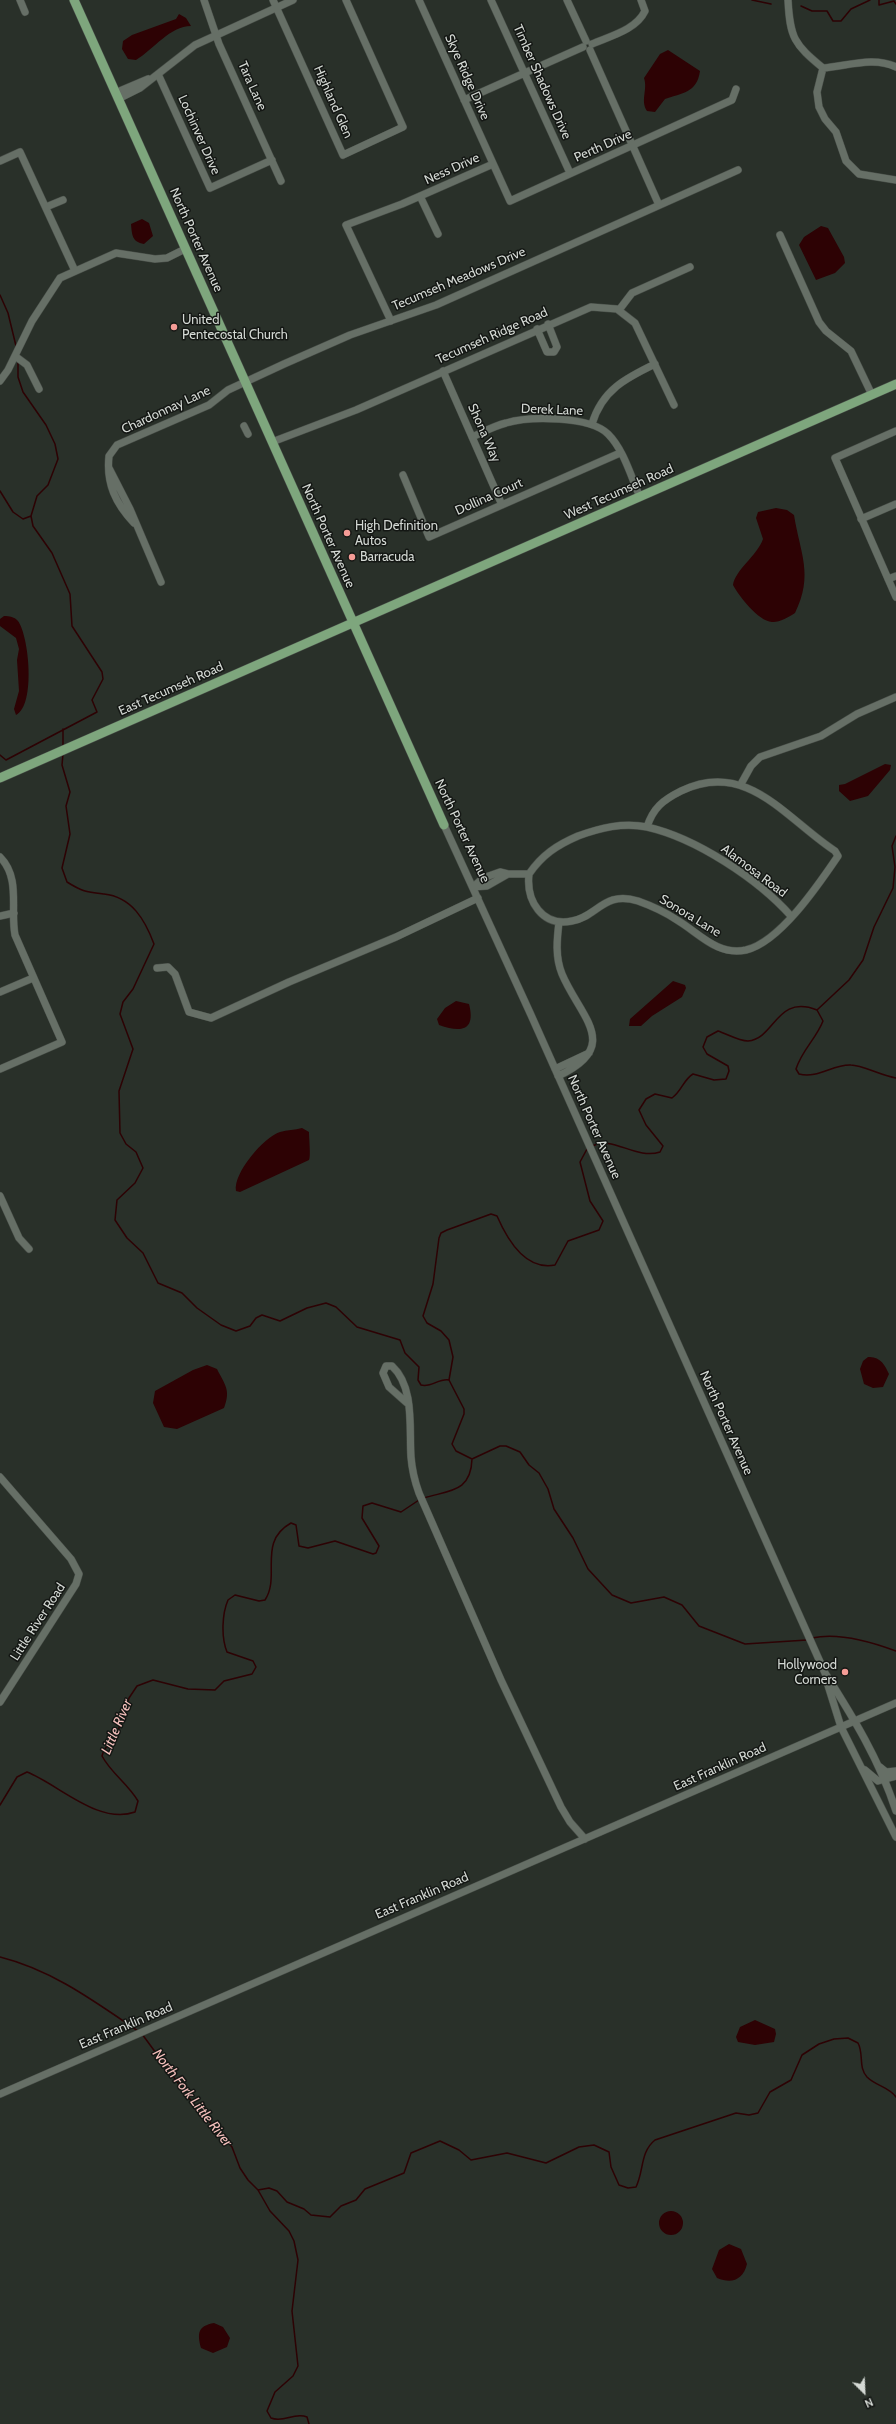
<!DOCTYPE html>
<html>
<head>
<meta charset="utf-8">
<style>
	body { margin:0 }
	#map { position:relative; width:896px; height:2424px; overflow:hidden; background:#293029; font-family:Cabin,sans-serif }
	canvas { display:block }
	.north { position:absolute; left:844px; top:2372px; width:40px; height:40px; -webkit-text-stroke:3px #141714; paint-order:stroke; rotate:156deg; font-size:11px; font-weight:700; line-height:16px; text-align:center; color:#d4d9d4 }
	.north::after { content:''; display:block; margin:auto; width:14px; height:18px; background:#d4d9d4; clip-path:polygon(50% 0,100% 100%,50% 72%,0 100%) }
</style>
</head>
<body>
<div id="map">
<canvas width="896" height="2424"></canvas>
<div class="north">N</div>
</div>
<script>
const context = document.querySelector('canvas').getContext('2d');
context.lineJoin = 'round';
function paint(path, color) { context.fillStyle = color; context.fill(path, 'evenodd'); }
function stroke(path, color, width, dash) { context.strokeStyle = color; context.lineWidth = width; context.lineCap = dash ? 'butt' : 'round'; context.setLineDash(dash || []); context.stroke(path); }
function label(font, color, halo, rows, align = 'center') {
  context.font = font + ' Cabin,sans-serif'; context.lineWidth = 3; context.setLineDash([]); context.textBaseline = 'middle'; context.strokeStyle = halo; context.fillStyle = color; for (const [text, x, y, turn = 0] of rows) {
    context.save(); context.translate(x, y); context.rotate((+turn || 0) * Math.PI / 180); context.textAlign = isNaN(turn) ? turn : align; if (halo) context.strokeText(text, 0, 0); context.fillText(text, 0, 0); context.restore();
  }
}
paint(new Path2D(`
	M179,14L186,18L191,26C170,26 154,49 136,60L128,59L122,49L123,41L132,35L176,19Z
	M668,50L700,71C697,93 682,93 665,99L655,112L647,111C640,100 648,90 644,78L660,54Z
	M142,219L149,223L153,236L144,244C132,242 132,235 131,224Z
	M821,226L828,228L844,257L845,263L835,273L816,280L799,245L804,237Z
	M776,508L787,510L794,515C800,553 814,575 795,613C789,617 778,623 772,622C758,621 739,596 733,585C735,570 757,556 763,539L756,518L758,512Z
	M4,616C9,616 15,617 18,621C29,636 36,705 16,715L14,709L19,691L17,660L19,649L16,638L0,626V619Z
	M885,764L891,765L890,770L868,796L850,801L839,791V785L845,784Z
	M673,981L685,985L686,988L682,997L652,1016L641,1026H629L630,1019Z
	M456,1001L469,1004C476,1031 461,1033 439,1025L437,1019L445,1008Z
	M302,1128L309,1132C309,1138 311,1157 309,1160L240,1192L236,1191C233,1173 264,1137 280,1132C287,1130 295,1130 302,1128Z
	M868,1357C880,1356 885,1365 889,1374L883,1387L873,1388L864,1384L860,1369L863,1361Z
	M207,1365L217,1369C225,1385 231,1390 224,1408L177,1429L164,1427L153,1403L155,1391L193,1370Z
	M755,2020L775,2029L776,2034L774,2042L755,2045L738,2042L736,2037L740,2027Z
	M659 2223a12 12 0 1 1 24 0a12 12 0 1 1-24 0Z
	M729,2244L741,2249L747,2264C743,2280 732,2284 717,2278L712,2269L719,2250Z
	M214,2323L223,2327L230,2338L227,2347L213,2353L201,2348C197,2333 198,2326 214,2323Z`), '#2d0204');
stroke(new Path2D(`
	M752,0L771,4
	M879,0V5L894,1L896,4
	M801,6L812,11H827L833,21H841L851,9L870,0
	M0,295L8,313L16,346
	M0,491L13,512L23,519L31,516
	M63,746V729
	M63,754L62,765L70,792L66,806L70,834L62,868L67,882C83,892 86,892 104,894C132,897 145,920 154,944L133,989L123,1002L120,1014L133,1049L119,1091L120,1133L126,1144L136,1152L143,1168L135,1183L117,1200L115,1220L127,1238L143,1253L158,1283L182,1293L197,1308L221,1325L236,1331L250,1326L256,1318L262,1315L280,1321L307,1308L326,1303L336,1307L357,1327L400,1340L405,1353L419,1367L418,1380L421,1385C431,1388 439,1378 449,1380
	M0,755L6,760L97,712L92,700L103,679L102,672L72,626L70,594L52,553L33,526L31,516L37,496L48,485L58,459L55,444L46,425L23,392L18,377V362
	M817,1010L849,980L863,960L874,927L893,888L895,867L892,846L896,836
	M592,1146C612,1135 636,1160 660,1152L663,1146L646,1125L639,1110L646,1099L655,1094L672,1098C682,1091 683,1080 693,1074L714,1080L726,1079L729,1071L728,1066L707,1054L703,1047L707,1037L718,1031C727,1034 739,1041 748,1041C775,1039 776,994 817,1010L823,1021C816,1039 802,1050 796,1069L799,1074C818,1079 833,1064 851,1065C862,1065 882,1076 896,1078
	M472,1459L456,1451L452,1444L464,1414V1409L449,1380L453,1357L449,1340L441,1331L427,1323L423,1316L433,1284L439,1238L441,1233L447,1230L491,1214L497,1216C507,1239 525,1271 555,1265L568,1241L599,1230L603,1221L590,1201L580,1162L587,1149
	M472,1459L500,1446H506L520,1452L529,1465L539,1473L548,1489L554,1509L573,1538L588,1569L612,1595L631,1603L664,1597L682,1605L699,1626L745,1644L807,1640
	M424,1498C450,1490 471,1492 472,1459
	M812,1638C838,1632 872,1642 896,1651
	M0,1805L17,1777L27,1772C58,1784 98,1825 135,1812L138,1801C128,1784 111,1773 102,1756L104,1750L117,1734L129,1698L137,1686L153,1680L188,1689L215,1690L224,1681L252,1674L256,1667L253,1661L227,1652C221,1637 222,1614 228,1600L235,1595L259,1601L265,1600C281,1576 257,1542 291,1523L296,1525L299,1546L308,1548L335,1541L373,1554L376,1553L379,1546L362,1518L363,1506L372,1503L401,1512L419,1500
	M0,1957C52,1970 94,2001 138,2031
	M142,2034L192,2102L232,2147L240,2168L248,2180L258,2190L270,2211L289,2231L294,2241L298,2260L292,2311L298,2366L293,2376L275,2392L267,2411L271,2418C284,2423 294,2412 307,2417L309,2424
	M258,2190L269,2188L277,2191L287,2202L304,2209L311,2215L330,2217L341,2206L356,2200L365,2189L404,2173L411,2153L440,2141L459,2150L471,2160L507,2153L546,2163L579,2147L594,2145L609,2152L611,2167L619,2185L628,2188L636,2187C644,2171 640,2152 655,2140L736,2113L749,2115L758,2113L770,2092L791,2080L802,2055L819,2044L834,2039L848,2038L858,2043C864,2054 858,2067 867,2077C876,2086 889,2087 896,2097`), '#2d0204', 1.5);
const minor = new Path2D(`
	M20,0L25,12
	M204,0L219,44L281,181
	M273,0L343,155L403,127L346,0
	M419,0L510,201L732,100L736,89
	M491,0L570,173
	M567,0L586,41
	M788,0C790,38 794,44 823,68C847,66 874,56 896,67
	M592,44C610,36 636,30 645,11L641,0
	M590,50L659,205
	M823,68L817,92L819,107L825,119L836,132L846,161L859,174L896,180
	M158,74L210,188L272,160
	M115,93L148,79
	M118,99L140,88L195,45L293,0
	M464,100L583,47
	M0,161L20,152L75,271
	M420,196L438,234
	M46,207L63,200
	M780,235L819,322L826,331L851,351L872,395
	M619,310L632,293L690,267
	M391,321L346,225L402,204L493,164
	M537,329L547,352H554L557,347L548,324
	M15,356L27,365L39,389
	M443,371L502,505
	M0,381L8,370L32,321L60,278L116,253L155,259L167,258L185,249
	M592,424C602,390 626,378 655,364
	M244,426L248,434
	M896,431L835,458L896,597
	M472,437C483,432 494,426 506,423C530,416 590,416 608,434C624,450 631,477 640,497
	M272,442L356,410L591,307L617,309L635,323L674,405
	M109,468L130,509L161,582
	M403,475L429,537L620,453
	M861,519L896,504
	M134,523C116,504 106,484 109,456L117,445L209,405L228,390L284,364L350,335L436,305L738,170
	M888,579L896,576
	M741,784L751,766L760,757L821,736L857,714L896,697
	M444,825L531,1015L825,1673C853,1717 880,1761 896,1811
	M0,857C21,878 10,910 15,935L62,1042L0,1069
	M500,872L508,874L487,886L473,887L483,878Z
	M508,874H529C526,901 542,927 572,921C597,917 604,890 638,901C652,906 665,912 677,920C699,933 717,956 746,950C780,942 819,884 838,856L835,851C786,819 747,759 681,791C663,800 653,808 647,827
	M529,874C542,855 557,845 578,836C600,828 623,822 647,827C696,838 758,879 791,916
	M0,916L14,913
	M157,968L168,967L175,974L189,1012L211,1018L289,982L396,937L478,898
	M0,992L33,978
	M555,1069L589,1053
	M558,1076C623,1046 580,1017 562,974C555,957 557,939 559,922
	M0,1196L19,1238L29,1249
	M407,1403L389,1387L383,1373L386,1366H392C415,1387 409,1429 411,1457C412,1470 415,1482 419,1493L501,1680L561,1807L570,1822L585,1839
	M0,1477L71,1559L79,1574L76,1584L0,1702
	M826,1679L841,1727L896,1837
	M880,1767L886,1772L896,1771
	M865,1770L878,1781L896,1776
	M0,2094L896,1703`);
const major = new Path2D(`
	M74,0L444,825
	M0,778L896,384`);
stroke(minor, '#484e48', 8);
stroke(major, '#484e48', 10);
stroke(minor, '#666f66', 7);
stroke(major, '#7ea67d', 9);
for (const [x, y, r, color] of [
	[174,327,4,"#f59c96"],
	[347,533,4,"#f59c96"],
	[352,557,4,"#f59c96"],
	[845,1672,4,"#f59c96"]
]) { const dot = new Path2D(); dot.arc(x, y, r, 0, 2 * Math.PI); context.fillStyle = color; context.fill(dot); stroke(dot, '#141714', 1.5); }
label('13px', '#d4d9d4', '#141714', [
	["Skye Ridge Drive",467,77,66],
	["Timber Shadows Drive",542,82,66],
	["Tara Lane",252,86,66],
	["Highland Glen",333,102,66],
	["Lochinver Drive",199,135,66],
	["Perth Drive",603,146,-24],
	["Ness Drive",452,169,-24],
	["North Porter Avenue",196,240,66],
	["Tecumseh Meadows Drive",459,279,-23],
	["Tecumseh Ridge Road",492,336,-24],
	["Chardonnay Lane",166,410,-25],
	["Derek Lane",552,410,2],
	["Shona Way",484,433,66],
	["West Tecumseh Road",619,492,-24],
	["Dollina Court",489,497,-24],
	["North Porter Avenue",328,536,66],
	["East Tecumseh Road",171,689,-24],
	["North Porter Avenue",462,831,65],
	["Alamosa Road",754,871,37],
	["Sonora Lane",690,916,31],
	["North Porter Avenue",594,1127,66],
	["North Porter Avenue",726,1423,66],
	["Little River Road",38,1622,-57],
	["East Franklin Road",720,1767,-24],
	["East Franklin Road",422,1896,-23],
	["East Franklin Road",126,2026,-23]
]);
label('13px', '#d4d9d4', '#141714', [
	["United",182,320],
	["Pentecostal Church",182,335],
	["High Definition",355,526],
	["Autos",355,541],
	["Barracuda",360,557],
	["Hollywood",837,1665,"right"],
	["Corners",837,1680,"right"]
], 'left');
label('italic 14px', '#f4bfbb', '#141714', [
	["Little River",117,1727,-67],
	["North Fork Little River",192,2098,52]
]);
</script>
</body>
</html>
